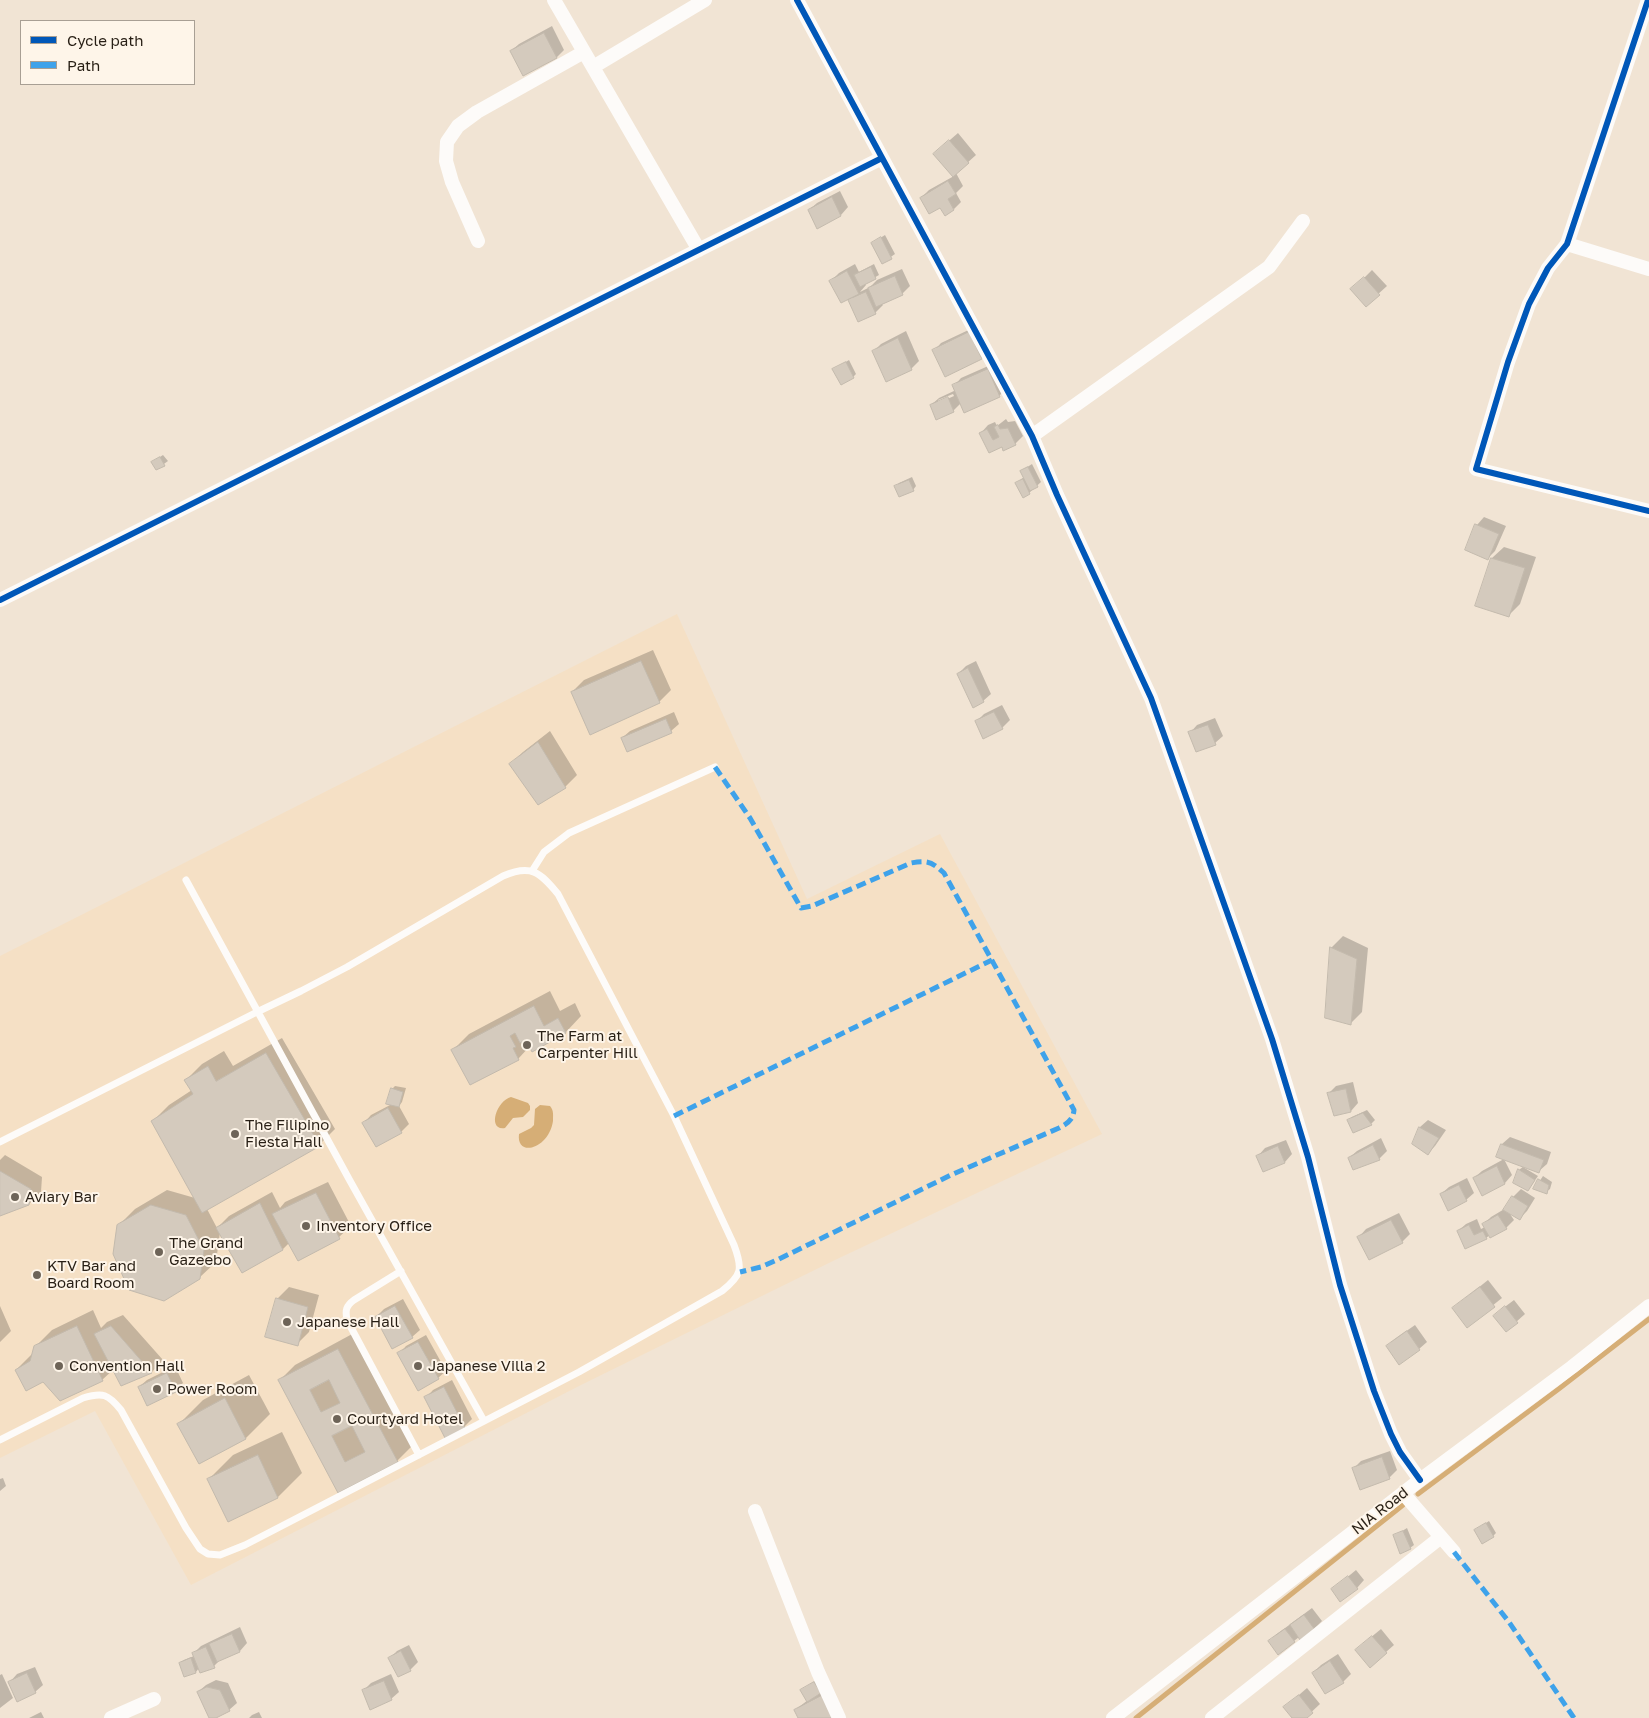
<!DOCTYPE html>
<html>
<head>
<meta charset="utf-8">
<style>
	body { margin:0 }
	#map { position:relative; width:1649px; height:1718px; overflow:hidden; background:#f1e4d4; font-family:"Golos Text",sans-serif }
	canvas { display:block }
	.legend { position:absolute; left:20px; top:20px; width:175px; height:65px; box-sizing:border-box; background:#fef5e9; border:1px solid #a89f94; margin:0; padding:6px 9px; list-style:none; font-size:15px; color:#281f15 }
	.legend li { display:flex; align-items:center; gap:10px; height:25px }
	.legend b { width:25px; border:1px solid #a89f94 }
</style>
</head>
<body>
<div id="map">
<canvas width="1649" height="1718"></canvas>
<ul class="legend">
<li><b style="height:6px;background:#0057b8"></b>Cycle path</li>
<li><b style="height:6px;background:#3ea2ea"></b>Path</li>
</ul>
</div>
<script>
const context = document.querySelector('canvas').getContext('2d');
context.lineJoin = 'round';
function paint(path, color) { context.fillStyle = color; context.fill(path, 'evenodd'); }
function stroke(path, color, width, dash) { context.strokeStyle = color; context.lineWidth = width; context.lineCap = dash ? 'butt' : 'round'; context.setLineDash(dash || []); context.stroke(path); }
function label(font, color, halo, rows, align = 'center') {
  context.font = font + ' "Golos Text",sans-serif'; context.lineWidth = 4; context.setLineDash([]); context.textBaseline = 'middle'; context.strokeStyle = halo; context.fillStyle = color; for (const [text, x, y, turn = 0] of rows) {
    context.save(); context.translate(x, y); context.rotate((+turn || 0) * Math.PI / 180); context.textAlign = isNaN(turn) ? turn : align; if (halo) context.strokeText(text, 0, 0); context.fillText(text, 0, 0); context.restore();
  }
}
paint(new Path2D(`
	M677,614L807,899L940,834L1102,1134L835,1260L581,1385L191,1585L95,1411L0,1458V956Z`), '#f5e0c5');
paint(new Path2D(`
	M511,1097L528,1103L530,1106V1110L523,1117L513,1118L505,1128C487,1131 496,1101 511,1097Z
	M540,1105L550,1106C554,1111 553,1115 553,1121C549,1149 516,1158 519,1134L531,1128L534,1125L535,1109Z`), '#d6ae76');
paint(new Path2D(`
	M552,26L564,50L557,57L523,74L511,51L519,44Z
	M958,133L976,155L956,173L963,186L956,193L961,202L954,209L921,198L929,190L954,176L943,146Z
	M840,191L848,207L841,215L818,227L809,210L817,203Z
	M885,235L895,254L882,263L872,243Z
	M855,264L859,272L874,264L879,275L865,283L866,285L860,292L870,287L877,280L902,269L910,286L902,294L882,304L883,305L875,313L850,301L855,295L831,281L839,273Z
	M1372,270L1387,286L1366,305L1360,282Z
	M977,326L989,351L981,358L934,351L941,343Z
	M906,331L919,361L911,369L873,352L881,344Z
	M849,360L856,374L853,377L834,369Z
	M995,363L1007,388L999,396L961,403L953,411L931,405L939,398L956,390L954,386L961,378ZM953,394L954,396L938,403V400Z
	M1006,419L1008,422L1015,421L1023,436L1015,444L1002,446L981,433L988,425L995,422L997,426Z
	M163,455L168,461L157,469L152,462Z
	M1032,464L1041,482L1029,493L1023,496L1017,483L1024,477L1021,471Z
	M912,477L916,486L913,490L896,487L899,483Z
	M1484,517L1506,526L1495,551L1488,558L1477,525Z
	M1504,547L1536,557L1520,604L1508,616L1492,558Z
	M653,650L671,690L659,702L572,692L584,680Z
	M976,661L991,694L983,701L958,674L966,666Z
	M1002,705L1010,720L1002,728L976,722L984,714Z
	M674,712L679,724L671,731L627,750L622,738L630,731Z
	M1215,718L1223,736L1215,743L1190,733L1197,725Z
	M550,731L577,775L565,787L538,804L511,764L523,752Z
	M1343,936L1368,948L1362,1012L1350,1024L1331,948Z
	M550,991L560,1011L575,1003L581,1016L566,1032L532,1050L530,1046L518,1059L453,1050L469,1034Z
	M282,1038L335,1129L319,1145L207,1209L217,1228L229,1216L272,1192L280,1208L285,1202L328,1182L351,1226L339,1237L289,1243L283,1249L220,1232L216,1262L199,1278L119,1225L135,1209L167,1190L195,1198L153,1121L169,1105L192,1090L186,1080L202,1064L224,1051L233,1066Z
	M1353,1082L1358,1103L1351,1111L1329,1093L1336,1086Z
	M395,1086L406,1088L402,1102L399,1106L409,1124L401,1132L364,1123L371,1115L392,1104V1089Z
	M1367,1110L1375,1120L1371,1124L1353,1131L1349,1120L1352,1117Z
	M1428,1120L1446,1130L1435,1146L1428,1153L1413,1144L1420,1127Z
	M1510,1137L1551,1152L1547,1164L1539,1171L1523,1167L1538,1176L1531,1186L1514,1182L1519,1170L1524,1166L1498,1156L1502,1144Z
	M1381,1138L1387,1151L1379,1159L1349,1158L1357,1151Z
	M1286,1140L1292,1154L1285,1162L1263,1171L1258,1156L1265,1148Z
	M5,1155L42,1177L41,1192L29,1204L0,1215V1160Z
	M1504,1159L1512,1175L1505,1183L1482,1194L1474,1178L1482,1171Z
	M1543,1176L1552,1182L1550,1189L1546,1192L1535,1188Z
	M1467,1178L1474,1193L1466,1200L1441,1194L1449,1187Z
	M1521,1189L1535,1198L1527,1211L1520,1218L1508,1211L1514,1220L1506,1228L1490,1235L1486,1238L1458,1231L1466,1224L1477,1219L1481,1229L1485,1227L1484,1224L1491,1217L1506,1208L1513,1197Z
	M1399,1213L1410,1234L1402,1242L1370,1258L1359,1237L1366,1229Z
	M1488,1280L1502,1298L1467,1326L1453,1308Z
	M289,1287L319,1295L309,1332L297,1344L277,1299Z
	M403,1299L420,1330L412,1337L376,1317L384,1309Z
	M1514,1300L1525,1314L1506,1331L1502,1309Z
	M0,1306L11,1331L0,1342Z
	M93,1310L101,1328L107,1322L123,1315L163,1360L152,1372L122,1384L114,1369L102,1380H43L16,1370L32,1354L36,1346L52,1330Z
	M1415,1325L1427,1342L1419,1349L1387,1346L1395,1339Z
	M354,1333L413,1445L397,1461L339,1492L280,1380L295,1365Z
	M426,1335L446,1371L438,1378L399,1354L406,1346Z
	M175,1366L183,1383L175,1391L139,1387L147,1380Z
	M249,1375L270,1414L246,1438L199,1463L179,1424L203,1400Z
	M452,1380L472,1419L464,1427L426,1398L433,1390Z
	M282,1432L302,1473L278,1497L228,1521L209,1479L233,1455Z
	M1390,1451L1397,1470L1389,1478L1353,1469L1361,1461Z
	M3,1478L6,1486L0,1491V1479Z
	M1489,1521L1496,1533L1493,1536L1475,1530Z
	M1407,1528L1414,1545L1410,1548L1394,1536Z
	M1356,1570L1364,1580L1357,1588L1333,1589Z
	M1312,1608L1322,1621L1314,1629L1299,1637L1294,1641H1270L1277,1634Z
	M240,1627L247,1643L240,1651L221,1659L214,1666L199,1668L196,1672L180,1663L184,1660L194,1656L193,1654L201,1646Z
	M1381,1629L1394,1645L1370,1666L1364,1643Z
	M409,1645L418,1662L411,1669L399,1676L390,1658L397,1651Z
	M1338,1654L1351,1674L1343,1682L1313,1673L1321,1665Z
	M35,1667L43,1685L35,1692L10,1682L17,1674Z
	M2,1674L13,1698L0,1708V1675Z
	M391,1674L399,1692L391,1699L363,1691L371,1683Z
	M818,1679L819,1694L831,1688L828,1718H799L795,1710L808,1700L802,1690Z
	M216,1680L228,1683L237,1703L229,1710L210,1718L198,1692L206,1685Z
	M1307,1688L1320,1704L1305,1718H1293L1285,1707Z
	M41,1712L44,1718H29Z
	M259,1712L262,1718H249L252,1715Z`), '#0003');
stroke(new Path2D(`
	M1418,1494L1560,1388L1649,1319
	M1136,1718L1403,1505`), '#d6ae76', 5);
const building = new Path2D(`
	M544,33L557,58L523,76L510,51Z
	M949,140L969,163L953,177L933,154Z
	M948,181L956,194L948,199L954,210L945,216L940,208L929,214L920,198Z
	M832,197L841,216L817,229L808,210Z
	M881,237L892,259L882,264L871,243Z
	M871,267L876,279L860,287L854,275Z
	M847,271L859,294L841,303L829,281Z
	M895,276L903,295L876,307L868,288Z
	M1364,277L1380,295L1366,307L1350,289Z
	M866,292L876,314L858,322L848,300Z
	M969,332L982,359L945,377L932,350Z
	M898,338L912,370L886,382L872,351Z
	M846,362L854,378L841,385L832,369Z
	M988,369L1000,397L964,413L952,385Z
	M948,397L954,412L936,420L930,405Z
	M998,425L1000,429L1008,428L1016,445L1003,451L1002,447L989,453L979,433L987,429L993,440L999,437L994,427Z
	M160,457L165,466L156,470L151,462Z
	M1028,467L1038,487L1030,491L1020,471Z
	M1023,479L1030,494L1023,498L1015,483Z
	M909,480L914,491L899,497L894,486Z
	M1475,524L1499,534L1488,560L1465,550Z
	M1491,558L1525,568L1509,617L1475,606Z
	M641,661L660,703L590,735L571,692Z
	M968,668L984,702L973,708L957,674Z
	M994,712L1003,729L983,739L975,721Z
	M666,719L672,733L627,752L621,738Z
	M1208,725L1216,745L1196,752L1188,732Z
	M538,742L566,788L538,805L509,764Z
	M1330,947L1357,959L1351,1025L1325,1018Z
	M534,1006L544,1026L558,1018L566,1033L532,1052L526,1040L520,1043L515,1033L510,1036L516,1047L513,1048L519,1060L470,1085L451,1050Z
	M266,1053L320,1146L202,1213L151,1121L193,1094L184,1080L208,1066L216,1081Z
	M391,1088L403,1092L399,1107L386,1104Z
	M1346,1089L1351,1112L1334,1116L1327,1093Z
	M388,1108L402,1133L376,1147L362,1123Z
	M1363,1113L1372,1125L1353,1133L1347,1120Z
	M1419,1127L1439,1138L1428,1155L1412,1144Z
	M1501,1144L1544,1160L1539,1173L1496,1157Z
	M1373,1145L1380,1160L1353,1170L1348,1158Z
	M1278,1146L1285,1163L1263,1172L1256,1156Z
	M1497,1166L1505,1184L1482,1196L1473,1178Z
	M1518,1169L1535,1180L1528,1191L1513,1183Z
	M0,1171L31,1189L29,1205L0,1216Z
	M1538,1179L1549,1185L1547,1194L1533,1189Z
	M1459,1185L1467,1201L1448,1211L1440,1194Z
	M316,1193L340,1239L298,1261L272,1214Z
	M1512,1196L1528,1206L1520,1220L1503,1210Z
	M260,1203L283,1250L242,1273L216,1228Z
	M151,1205L186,1215L204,1250L200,1279L164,1301L129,1290L113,1254L117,1225Z
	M1498,1215L1507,1229L1490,1238L1482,1224Z
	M1391,1220L1403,1243L1369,1260L1357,1237Z
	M1469,1225L1474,1235L1483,1231L1487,1239L1465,1249L1457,1231Z
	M1480,1287L1495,1307L1467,1328L1452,1308Z
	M276,1298L308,1307L298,1346L265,1337Z
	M395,1306L413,1338L392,1349L375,1317Z
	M1505,1306L1518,1323L1506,1332L1493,1316Z
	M77,1326L103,1381L60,1401L43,1382L26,1391L15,1370L30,1361L34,1346Z
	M111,1326L152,1373L121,1386L94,1334Z
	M1407,1331L1420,1350L1399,1365L1386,1346Z
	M418,1342L439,1379L418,1391L397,1353Z
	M338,1349L398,1462L338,1493L278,1380ZM329,1380L340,1403L321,1412L310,1390ZM352,1426L365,1452L345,1462L332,1436Z
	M167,1373L176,1392L147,1406L138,1387Z
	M444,1387L465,1428L445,1438L424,1397Z
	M225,1398L246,1439L199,1464L177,1424Z
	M258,1455L278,1498L228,1522L207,1479Z
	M1382,1457L1390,1479L1360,1490L1352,1468Z
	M1486,1523L1494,1537L1482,1544L1474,1530Z
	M1403,1531L1411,1549L1400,1554L1393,1535Z
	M1348,1576L1358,1589L1340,1602L1331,1589Z
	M1304,1615L1315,1630L1300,1640L1290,1625Z
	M1285,1629L1295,1642L1278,1655L1268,1641Z
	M232,1634L240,1652L217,1662L209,1644Z
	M1372,1636L1387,1653L1370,1668L1355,1650Z
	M206,1647L215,1668L200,1673L192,1653Z
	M401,1651L411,1671L398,1677L388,1658Z
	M191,1658L196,1673L184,1677L179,1663Z
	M1330,1661L1344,1683L1325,1694L1312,1673Z
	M27,1673L36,1693L17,1702L8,1682Z
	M384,1681L392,1700L370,1710L362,1690Z
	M814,1682L821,1693L807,1702L800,1690Z
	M207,1687L220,1690L230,1711L216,1718H209L197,1692Z
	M823,1695L834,1717L831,1718H798L794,1710Z
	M1299,1695L1313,1713L1307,1718H1292L1283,1707Z`);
paint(building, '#d4cabd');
stroke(building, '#c3baad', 1);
stroke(new Path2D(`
	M532,871L544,852L569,833L715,767
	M186,880L349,1179L484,1421
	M0,1142L257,1012L301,991L347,967L503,876C531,864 540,872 558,894L674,1116L734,1245C743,1269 742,1275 722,1291L579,1372L245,1545L220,1555L208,1554L200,1549L186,1528L121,1410C108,1394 103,1392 83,1398L0,1440
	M401,1271L354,1300C346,1306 345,1310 347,1320L419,1455`), '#fdfbf9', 7);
stroke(new Path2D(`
	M554,0L699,250
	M797,0L1032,436L1057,495L1151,698L1272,1039L1308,1157L1340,1285L1374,1391L1391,1434L1400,1452L1420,1480
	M1648,0L1567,244L1548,268L1529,304L1508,362L1476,469L1649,511
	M593,67L705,0
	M478,241L452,182L446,161L447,142L458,126L477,112L584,52
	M1567,244L1649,269
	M1032,436L1269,267L1303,221
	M0,600L882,158
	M1403,1493L1454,1552
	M755,1511L818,1672L839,1718
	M111,1718L154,1699
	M1113,1718L1420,1480L1572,1367L1649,1306
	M1212,1718L1441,1537`), '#fdfbf9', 14);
stroke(new Path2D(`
	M715,767L750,818L801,908L812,906L911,863C928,860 932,862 944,873L1074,1110C1073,1120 1068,1123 1059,1128L951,1175L777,1260L761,1267L740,1272
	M674,1116L992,960
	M1454,1552L1509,1622L1574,1718`), '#3ea2ea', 5, [10, 5]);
stroke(new Path2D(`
	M797,0L1032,436L1057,495L1151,698L1272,1039L1308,1157L1340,1285L1374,1391L1391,1434L1400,1452L1420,1480
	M1648,0L1567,244L1548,268L1529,304L1508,362L1476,469L1649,511
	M0,600L882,158`), '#0057b8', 6);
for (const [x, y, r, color] of [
	[527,1045,5,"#6e6458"],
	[235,1134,5,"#6e6458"],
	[15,1197,5,"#6e6458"],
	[306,1226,5,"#6e6458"],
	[159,1252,5,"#6e6458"],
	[37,1275,5,"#6e6458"],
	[287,1322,5,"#6e6458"],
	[59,1366,5,"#6e6458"],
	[418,1366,5,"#6e6458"],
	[157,1389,5,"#6e6458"],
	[337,1419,5,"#6e6458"]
]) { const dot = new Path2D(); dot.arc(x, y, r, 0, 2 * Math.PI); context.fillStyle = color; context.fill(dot); stroke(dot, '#fef5e9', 2); }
label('15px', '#281f15', '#fef5e9', [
	["The Farm at",537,1036],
	["Carpenter Hill",537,1053],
	["The Filipino",245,1125],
	["Fiesta Hall",245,1142],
	["Aviary Bar",25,1197],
	["Inventory Office",316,1226],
	["The Grand",169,1243],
	["Gazeebo",169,1260],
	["KTV Bar and",47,1266],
	["Board Room",47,1283],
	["Japanese Hall",297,1322],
	["Convention Hall",69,1366],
	["Japanese Villa 2",428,1366],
	["Power Room",167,1389],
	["Courtyard Hotel",347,1419]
], 'left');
label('15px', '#281f15', '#fef5e9', [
	["NIA Road",1380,1511,-38]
]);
</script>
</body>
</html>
